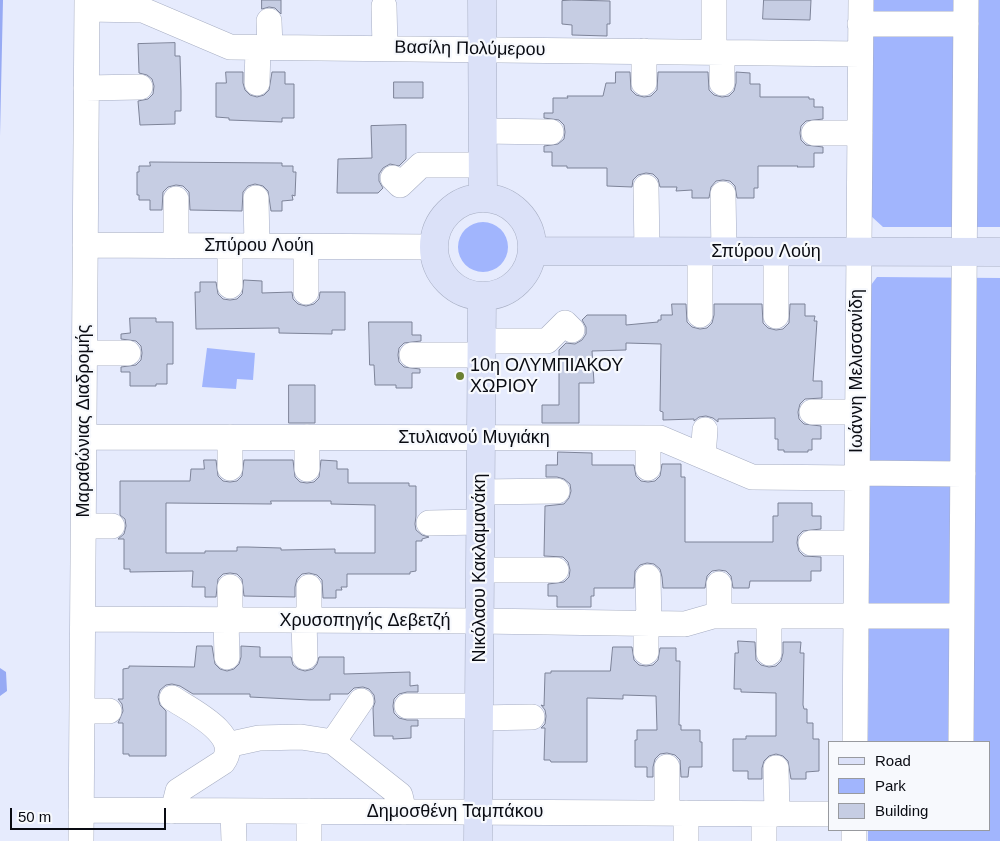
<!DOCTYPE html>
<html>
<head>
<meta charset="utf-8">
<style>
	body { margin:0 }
	#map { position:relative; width:1000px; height:841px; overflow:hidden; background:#e6ebfd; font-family:Helvetica,sans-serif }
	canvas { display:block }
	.legend { position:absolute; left:828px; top:741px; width:162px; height:90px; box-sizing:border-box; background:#f7f9fd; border:1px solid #989a9f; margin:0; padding:6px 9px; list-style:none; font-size:15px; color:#090b12 }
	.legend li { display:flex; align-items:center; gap:10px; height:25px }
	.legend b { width:25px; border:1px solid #989a9f }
	.scale { position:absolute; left:10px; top:808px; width:156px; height:22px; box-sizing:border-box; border:2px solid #090b12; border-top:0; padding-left:6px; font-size:15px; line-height:18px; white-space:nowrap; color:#090b12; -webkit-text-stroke:4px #f7f9fd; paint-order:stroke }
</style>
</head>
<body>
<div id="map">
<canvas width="1000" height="841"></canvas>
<ul class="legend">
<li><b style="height:6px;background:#dbe1f8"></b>Road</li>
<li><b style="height:14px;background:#a1b5fd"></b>Park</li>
<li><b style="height:14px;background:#c6cde3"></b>Building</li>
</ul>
<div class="scale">50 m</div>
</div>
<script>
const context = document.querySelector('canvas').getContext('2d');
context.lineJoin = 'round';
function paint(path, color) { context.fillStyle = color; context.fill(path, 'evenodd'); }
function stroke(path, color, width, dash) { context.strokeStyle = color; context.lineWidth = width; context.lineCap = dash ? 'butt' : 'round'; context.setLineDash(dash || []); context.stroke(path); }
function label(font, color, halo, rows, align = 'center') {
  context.font = font + ' Helvetica,sans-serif'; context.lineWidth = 4.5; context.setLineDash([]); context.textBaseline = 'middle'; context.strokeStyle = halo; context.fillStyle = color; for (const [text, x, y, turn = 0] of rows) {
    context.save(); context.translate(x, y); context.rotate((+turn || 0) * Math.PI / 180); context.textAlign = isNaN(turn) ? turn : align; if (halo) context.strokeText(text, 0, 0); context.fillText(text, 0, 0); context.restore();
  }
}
paint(new Path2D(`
	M873,0H1000V227H883L871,216Z
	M458 247a25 25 0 1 1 50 0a25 25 0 1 1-50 0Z
	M877,277L1000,278V841H868V830H989V742H868L871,285Z
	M207,348L255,353L253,380L237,379L236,389L202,387Z`), '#a1b5fd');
paint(new Path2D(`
	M0,0H3L0,136Z
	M0,668L6,672L7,691L0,696Z`), '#97aaf4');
const building = new Path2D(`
	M262,0H281V14L275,8L269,7L262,9Z
	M572,0L610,1V24H607V36L572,35V25L562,24V1Z
	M764,0H811L810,20L763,19Z
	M175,43V56H180L181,91V111H175V124L140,125L138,101L148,99L153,94L154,86L152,79L147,75L139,73L138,44Z
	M226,72H243V83L245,90L250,95L257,97L264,95L269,90L272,72H285V84H294V118H282V122L229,120V118L216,117V83H226Z
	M616,72H630L631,90L636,95L644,97L651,96L657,90L658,72H708L709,90L714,95L722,97L729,96L734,91L736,83V72L750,73V84H760V97H809V99H814V107H823V119L806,121L801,126L800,133L801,140L806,145L823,147V153H814V167H797L798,166H758V188H754V198H737L735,186L730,181L723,180L716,181L711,187L709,198H692V190L676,191L677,187H660L658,179L653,174L646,173L638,175L633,180L632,187L607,186V168H567V166H552V152H544V146L558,144L564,139L565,132L564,125L559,120L544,118V113H553V98H568L567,96H603L606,83H615Z
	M394,82H423V98H394Z
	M406,125V159L399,166L390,164L383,168L379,174V181L383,188L378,193H337L338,159L372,158L371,126Z
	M150,162L282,163V166H293V172H296L295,196L292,195L293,200L282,201V211H271L268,191L263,186L255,184L248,186L243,192L242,211L190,210L189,192L183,186L176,185L168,187L163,192L162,210H150V200H139V195H137V172H139V166H150Z
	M244,280L262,281V293L292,292L293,299L298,304L306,306L314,304L319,299L320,292H345V330H332V334L279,333V328L196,329L195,292H200V282H216L218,294L223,299L230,300L237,299L242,294Z
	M672,304H686L687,322L692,327L700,329L707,328L712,323L714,315V304H762L763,323L768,328L776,330L783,329L789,323L790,304H805V316H815L814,321H817L813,381H822V398L805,399L800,404L798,412L799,419L804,424L821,426V439H812V450H808V452H784V450H778V439H775V418L718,419V422L713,418L706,416L699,417L694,421V419L663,420V412L660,411L661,344L626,343V350L592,351L594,383H579V423H542V405H559V350L566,343L575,344L582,340L586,334V327L582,320L587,315H626V325L658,322V320H661V315H672Z
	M130,318H156V322H173V364H167V384H156V386H130V372H121V367L136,365L141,360L142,353L141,346L136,341L121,339V334L130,333Z
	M369,322H412V335H421V341L404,343L399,348L398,355L399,362L404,367L420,369V373H412V388H396V385H375L374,365H370Z
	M289,385H315V423H289Z
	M558,452L592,453V465H634L636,476L641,481L648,482L655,481L660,476L662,464H681V477H685V542H773V516H778V503H812V516H821V529L803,531L798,536L797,543L799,551L804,556L821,557V571H811V581H750L749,588H733L731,576L726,571L719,570L712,571L707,576L705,588H663L662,577L660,569L654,564L647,563L640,565L635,571L634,588H594V596H591V607H557V596H548V584L564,582L569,577L570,570L568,562L563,557L544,556L545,506L564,504L569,498L571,491L570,484L564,479L557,477H546V465H557Z
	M204,460H216L218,476L223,481L230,482L237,481L242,476L244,460H293L295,477L300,482L307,483L314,482L319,477L321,460L337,461V469H348V483H409V486H416V516L415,524L416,530L422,535L429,537L422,539V541H416V571L410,572V574H347V587H341L342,590H336V598H323L322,580L317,575L309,573L302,574L297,579L295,587V597L244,596L242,579L237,574L230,573L223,574L218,579L216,597H205V587H192L193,571L130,572V569H124V539H118L124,534L126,526L125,519L120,515V481H190L191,469H204ZM271,501H331V504L375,505V553H335V549L281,550V548L248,547H237V551H205V553H166V503L271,504Z
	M738,641L755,642L756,660L761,665L769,667L776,666L781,661L783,653V642H801L800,653H804L803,705L804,709H807V723H813V739H819V771L806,772V779H791L788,761L783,756L776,754L769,756L764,761L762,768V779H748V771H733V739H746V736H776V693L741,692V689H734L735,653H738Z
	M197,646H212L215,664L220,669L227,671L234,669L239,664L241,657V646L260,647V657H291L293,665L298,669L305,671L313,669L317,664L319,657H344V674L410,672V686L418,685V692H407L399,694L394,699L393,706L394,713L399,718L407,720H418V726H411V738L393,739V736H374L373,708L375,702L374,695L369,689L363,687L354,688L348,694H330V700H310L250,697V694H193L180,686L172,684L166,685L160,690L158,697L160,705L166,711V756H129V754H123V723H118L123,711L122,704L118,699H123V669L129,668V666L194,667Z
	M613,647H632L634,660L639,665L646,666L653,665L658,660L660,648H676V661H680L679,725H681V730H700V742H702V767H689L688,777H681L680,760L675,755L667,753L660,754L655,759L653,767V777H647V767H635V740H637V730H657L656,696L623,695V699L587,698V762H551L550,760H544L545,728H541L545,724L546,716L545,710L541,705L544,706L545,673H551V671H610Z`);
paint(building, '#c6cde3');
stroke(building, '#7d8398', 1);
const street = new Path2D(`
	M384,6L385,48
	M87,9L143,10L230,47L860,54
	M269,21L270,47
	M860,24H966
	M714,52V0
	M257,83L258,48
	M644,83V51
	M722,83V52
	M86,88L140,87
	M482,131L551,132
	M814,133H860
	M393,178L400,185L421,165H482
	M646,187L647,251
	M723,194L724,252
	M256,198L257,246
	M176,199V246
	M85,245L433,247
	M230,246V286
	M306,247V292
	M700,251V315
	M776,252V316
	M482,341H547L565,323L572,330
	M84,353H128
	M412,355H482
	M812,412H857
	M84,437L660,438L752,477L856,478
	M230,437V468
	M307,437V469
	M648,438V468
	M703,456L705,430
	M856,473L963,474
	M480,492L557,491
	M429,523L480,522
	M84,526H112
	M811,543H856
	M480,570H556
	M648,577L649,624
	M719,615V584
	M83,619L479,621L685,624L713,616H961
	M226,620L227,657
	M230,620V587
	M304,620L305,657
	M309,620V587
	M646,624V652
	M769,653V616
	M172,698C190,710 243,735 223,762L178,791L173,811
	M361,701L333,742L400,795L404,812
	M407,706H479
	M82,711H109
	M479,718L532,717
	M855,742L861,0
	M961,742L966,0
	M227,745L259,738L301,737L333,742
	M667,767V813
	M776,768L777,814
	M81,810L829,814
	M233,811L234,841
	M309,811V841
	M686,813V841
	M854,830V841
	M81,841L87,0
	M764,841V814`);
const secondary = new Path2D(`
	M482,0L483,198
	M434 247a49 49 0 1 1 98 0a49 49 0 1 1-98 0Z
	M532,251L1000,252
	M478,841L482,296`);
stroke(street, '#a6adc2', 26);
stroke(secondary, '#a6adc2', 29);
stroke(street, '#fff', 25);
stroke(secondary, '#dbe1f8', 28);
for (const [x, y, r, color] of [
	[460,376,5,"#6c8132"]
]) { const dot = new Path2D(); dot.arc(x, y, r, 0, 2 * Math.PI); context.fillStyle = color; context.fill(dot); stroke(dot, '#f7f9fd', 2); }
label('18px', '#090b12', '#f7f9fd', [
	["Βασίλη Πολύμερου",470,49,1],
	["Σπύρου Λούη",259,246],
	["Σπύρου Λούη",766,252],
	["Ιωάννη Μελισσανίδη",857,371,-90],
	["Μαραθώνιας Διαδρομής",84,421,-90],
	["Στυλιανού Μυγιάκη",474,438],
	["Νικόλαου Κακλαμανάκη",480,568,-90],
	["Χρυσοπηγής Δεβετζή",365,621],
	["Δημοσθένη Ταμπάκου",455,812]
]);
label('18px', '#090b12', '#f7f9fd', [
	["10η ΟΛΥΜΠΙΑΚΟΥ",470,366],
	["ΧΩΡΙΟΥ",470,387]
], 'left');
</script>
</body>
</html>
